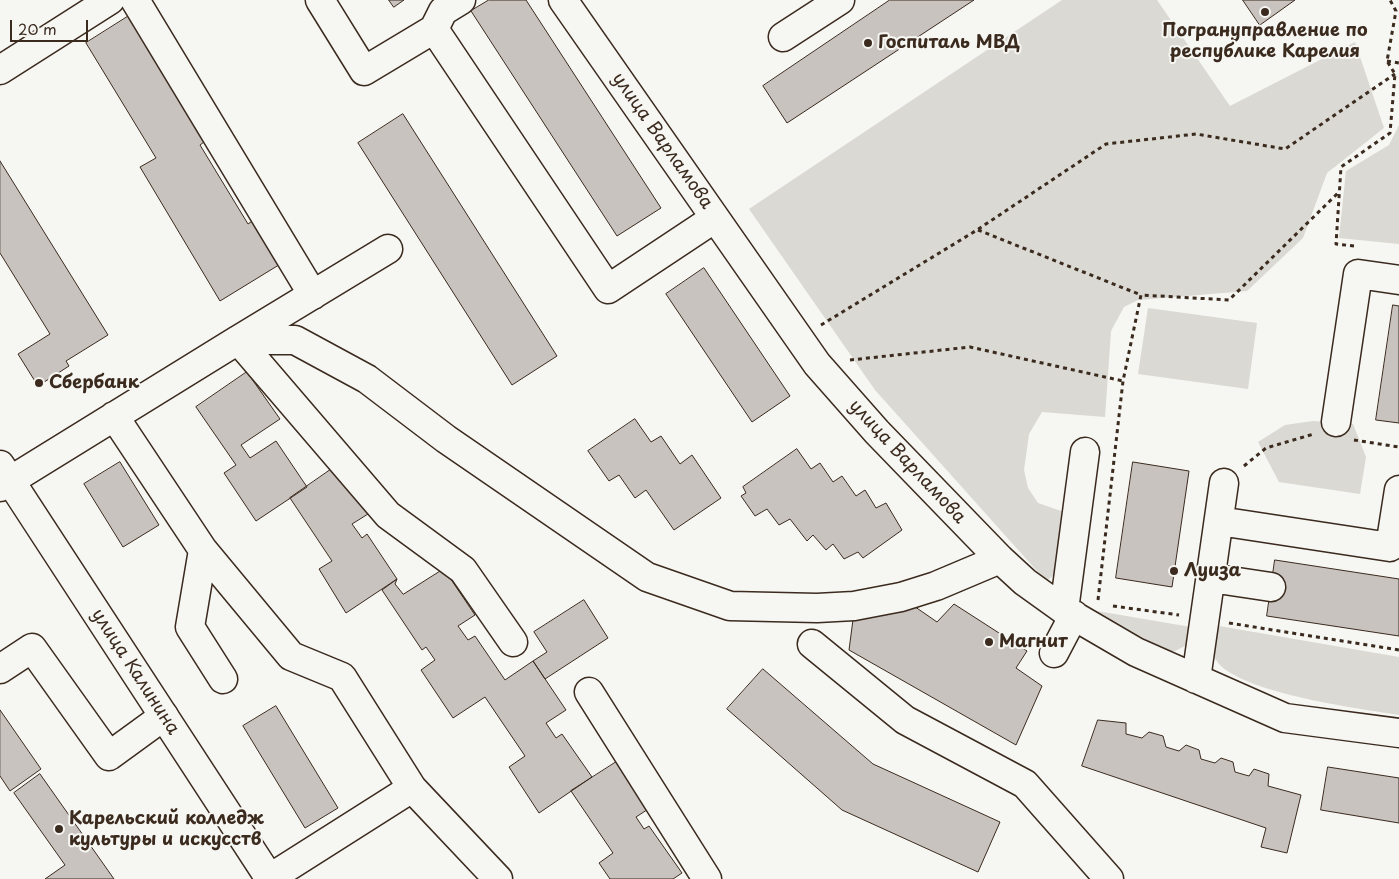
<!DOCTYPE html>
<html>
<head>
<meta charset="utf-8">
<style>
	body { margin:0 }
	#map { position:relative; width:1399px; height:879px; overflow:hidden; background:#f6f6f2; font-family:"Playpen Sans",sans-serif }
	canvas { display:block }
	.scale { position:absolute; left:10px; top:20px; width:78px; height:22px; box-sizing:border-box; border:2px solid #3b2a1e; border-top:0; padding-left:6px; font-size:15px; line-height:18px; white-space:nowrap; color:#3b2a1e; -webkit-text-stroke:4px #f6f6f2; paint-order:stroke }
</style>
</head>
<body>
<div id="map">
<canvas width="1399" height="879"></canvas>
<div class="scale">20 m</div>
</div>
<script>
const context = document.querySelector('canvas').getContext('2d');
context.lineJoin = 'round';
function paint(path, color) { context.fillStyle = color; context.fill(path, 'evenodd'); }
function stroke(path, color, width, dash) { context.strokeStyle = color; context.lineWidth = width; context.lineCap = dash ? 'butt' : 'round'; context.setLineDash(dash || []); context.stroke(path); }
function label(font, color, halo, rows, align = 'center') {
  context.font = font + ' "Playpen Sans",sans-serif'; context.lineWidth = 4; context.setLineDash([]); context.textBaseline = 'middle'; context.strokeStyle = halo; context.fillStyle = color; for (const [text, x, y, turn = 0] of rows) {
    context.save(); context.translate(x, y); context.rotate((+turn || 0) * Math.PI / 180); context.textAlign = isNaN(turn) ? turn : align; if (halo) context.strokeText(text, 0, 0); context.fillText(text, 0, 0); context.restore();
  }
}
paint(new Path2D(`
	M1062,0H1157L1230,106L1355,42L1384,128L1327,173L1303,238L1247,291L1138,300L1124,307L1111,331L1105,417L1042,412L1029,434L1024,470L1028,488L1038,503L1067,513L1061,570L1046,581L875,390L749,209Z
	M1399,125V244L1339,238L1346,171L1389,145Z
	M1148,308L1257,323L1248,389L1138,374Z
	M1313,421L1353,424L1366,457L1360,494L1279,482L1258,442L1285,425Z
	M1097,611L1191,627L1189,644L1175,651H1166Z
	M1219,626L1399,657V715C1363,709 1227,692 1214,656C1211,646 1216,635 1219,626Z`), '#dad9d3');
const building = new Path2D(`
	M389,0H404L394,7Z
	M489,0H526L661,208L617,236L471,11Z
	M890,0H974L787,123L763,86Z
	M1243,0H1295L1260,25Z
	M132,14L208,139L200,145L248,224L255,219L282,263L220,301L140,167L156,158L86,43Z
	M403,114L557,356L512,385L358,143Z
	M0,161L108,335L66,361L69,366L38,386L18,354L50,334L0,253Z
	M704,268L790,396L752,422L666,294Z
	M1393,305L1399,306V423L1376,420Z
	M247,372L280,419L241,445L250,458L276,441L307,487L256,521L224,473L236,465L196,407Z
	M635,419L651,442L661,436L680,464L692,455L721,498L674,530L646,490L635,498L619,475L609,481L588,451Z
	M797,449L811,469L820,463L833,482L842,476L856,496L865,490L876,508L886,503L902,530L863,558L858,552L844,559L833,544L826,550L813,535L807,541L790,519L779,525L767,509L755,516L741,496L746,493L743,487Z
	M120,462L159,525L123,547L84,484Z
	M1133,462L1189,471L1172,587L1116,578Z
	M336,466L368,514L352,524L362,538L367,534L397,579L346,613L319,569L332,561L290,498Z
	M1275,560L1399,579V636L1267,616Z
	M444,569L475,615L458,626L468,640L475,636L505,680L533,661L566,710L546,723L556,738L562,734L592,777L539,813L509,767L525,756L485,697L453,718L421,670L435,660L426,647L422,650L382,590L397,579L395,584L403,594Z
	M584,600L608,638L545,679L533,661L547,652L534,632Z
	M911,604L937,622L954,604L1027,651L1016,668L1042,686L1016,745L849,650L854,612Z
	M763,669L873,764L1000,822L978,872L842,810L727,709Z
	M276,706L338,808L305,828L243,726Z
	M0,710L41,769L10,791L0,776Z
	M1098,720L1126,723V734L1142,738L1149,732L1163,736L1166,747L1179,751L1186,745L1199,750L1201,759L1215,763L1221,758L1233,762L1235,772L1249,776L1254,769L1269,774L1268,786L1301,795L1287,853L1261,847L1266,828L1082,766Z
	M621,759L653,806L636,817L644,829L649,826L682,873L673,879H610L599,863L613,853L571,791Z
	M1328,767L1399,778V823L1321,810Z
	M40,774L114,879H45L65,865L14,793Z`);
paint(building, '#c8c3be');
stroke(building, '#3b2a1e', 1);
const minor = new Path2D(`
	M135,0L313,295
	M320,0L364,71L434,29L608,289L715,218
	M563,0L817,364L877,432L1000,559L1025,582L1064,610L1136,652L1285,718L1399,733
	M434,29L443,11L461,0
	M783,37L840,0
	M0,70L110,0
	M388,249L238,340L388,515L463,570L513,642
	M114,416L203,550L291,656L342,677L412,788L498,879
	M1336,422L1358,274L1399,280
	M0,487L238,340H295L367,379L446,439L647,577L730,606L817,608L854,606L901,597L936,586L1000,559
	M1219,521L1390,547L1399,490
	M203,550L190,627L223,679
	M1211,578L1271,587
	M1064,610L1085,452
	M812,644L905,720L1025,784L1109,879
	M1054,653L1074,615
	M0,669L32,648L109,756L164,716
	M1196,679L1224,483
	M589,692L707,879
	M270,878L412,788`);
const major = new Path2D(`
	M0,465L270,879`);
stroke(minor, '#3b2a1e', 31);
stroke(major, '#3b2a1e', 31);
stroke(new Path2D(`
	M1387,61L1399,63
	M978,230L1141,295
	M1354,246L1336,244L1341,167L1390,133L1395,74L1387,61L1396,11L1390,0
	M821,325L977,230L1106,144L1196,134L1285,149L1395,74
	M850,360L970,347L1123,381
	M1354,440L1399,447
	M1244,466L1266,448L1314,434
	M1098,600L1123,381L1141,295L1229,300L1340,191
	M1113,606L1179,615
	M1229,623L1399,650`), '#3b2a1e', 3, [4, 4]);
stroke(minor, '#f6f6f2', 28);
stroke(major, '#f6f6f2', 28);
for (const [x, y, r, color] of [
	[1265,12,5,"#3b2a1e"],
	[868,43,5,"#3b2a1e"],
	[39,383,5,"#3b2a1e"],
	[1174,571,5,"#3b2a1e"],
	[989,642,5,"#3b2a1e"],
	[59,829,5,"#3b2a1e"]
]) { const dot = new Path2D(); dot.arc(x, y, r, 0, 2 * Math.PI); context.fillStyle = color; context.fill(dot); stroke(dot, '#f6f6f2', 2); }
label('bold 18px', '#3b2a1e', '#f6f6f2', [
	["Погрануправление по",1265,31,"center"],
	["республике Карелия",1265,52,"center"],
	["Госпиталь МВД",878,43],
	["Сбербанк",49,383],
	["Луиза",1184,571],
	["Магнит",999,642],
	["Карельский колледж",69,819],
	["культуры и искусств",69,840]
], 'left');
label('18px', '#3b2a1e', '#f6f6f2', [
	["улица Варламова",662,141,55],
	["улица Варламова",907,462,47],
	["улица Калинина",135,672,57]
]);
</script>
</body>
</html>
